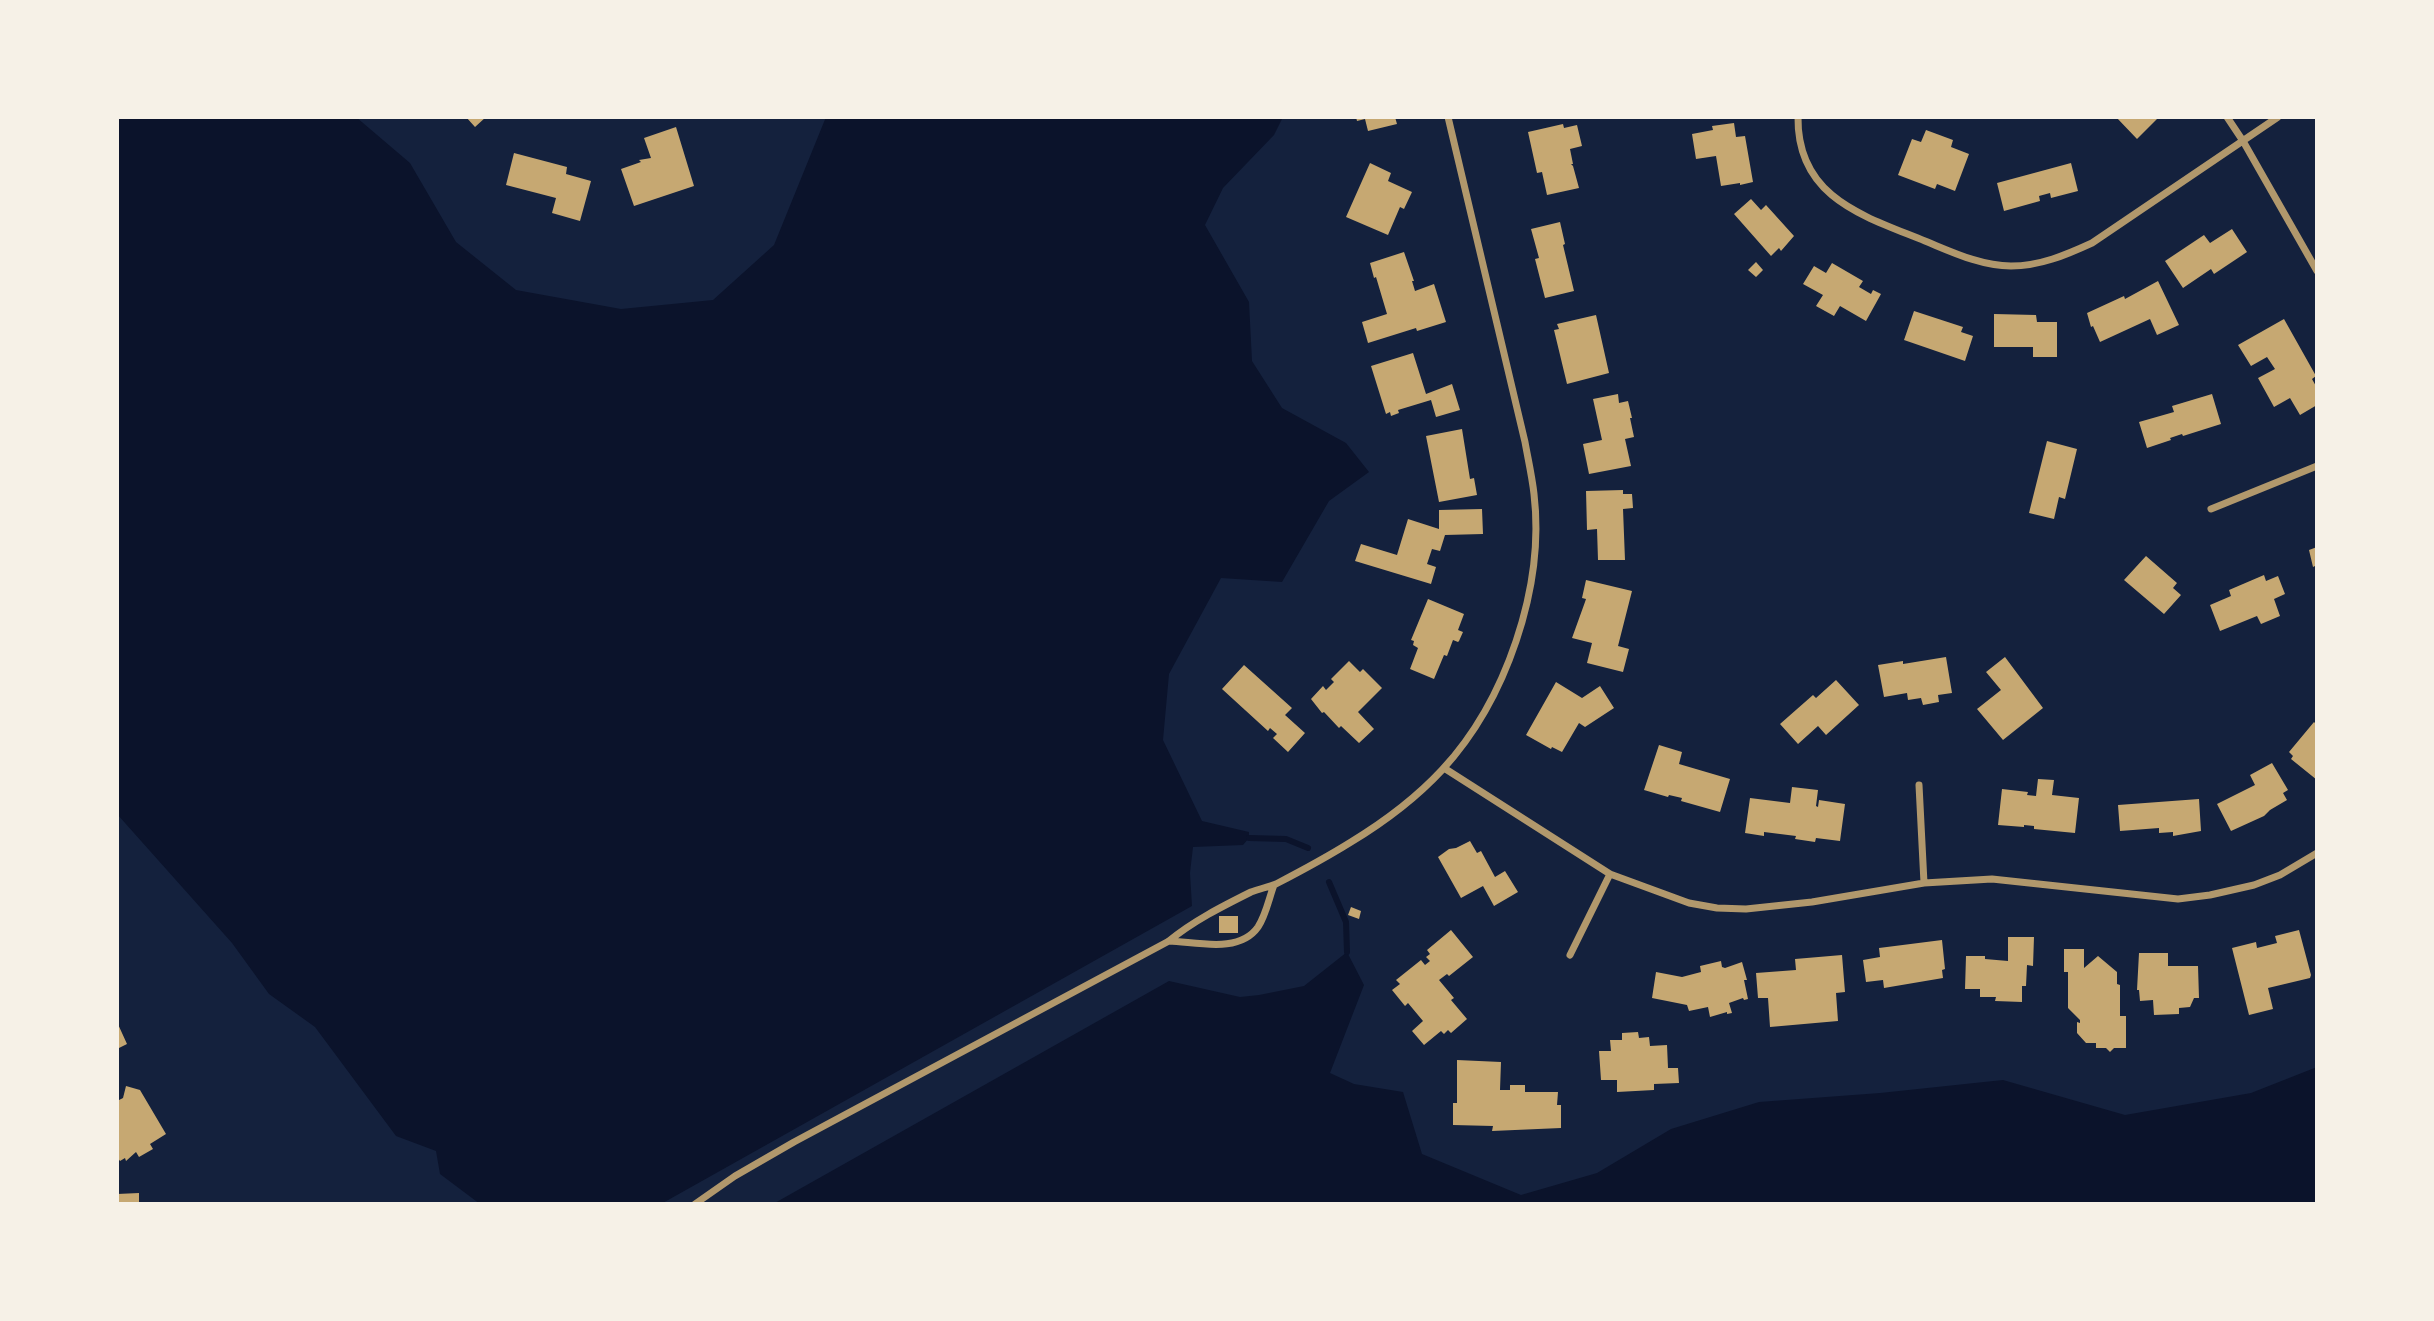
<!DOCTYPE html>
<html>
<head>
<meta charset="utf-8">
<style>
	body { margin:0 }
	#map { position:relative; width:2434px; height:1321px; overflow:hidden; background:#14213d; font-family:Lato,sans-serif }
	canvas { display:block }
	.frame { position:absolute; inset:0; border:119px solid #f6f1e7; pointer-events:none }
</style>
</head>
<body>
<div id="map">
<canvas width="2434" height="1321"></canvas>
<div class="frame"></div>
</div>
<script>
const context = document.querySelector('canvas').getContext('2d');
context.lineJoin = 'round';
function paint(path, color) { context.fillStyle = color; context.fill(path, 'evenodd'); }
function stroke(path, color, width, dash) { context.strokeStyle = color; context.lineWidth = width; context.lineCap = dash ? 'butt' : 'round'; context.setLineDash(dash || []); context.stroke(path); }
paint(new Path2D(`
	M117,117H356L410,163L456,242L516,290L621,309L713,300L774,245L826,117H1283L1274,135L1223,188L1205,225L1249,302L1252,361L1282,408L1346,443L1369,472L1329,501L1282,582L1221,578L1169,674L1163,740L1202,821L1249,832V838L1243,845L1193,847L1190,873L1192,906L661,1204H480L440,1174L436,1151L396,1136L315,1027L269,994L232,943L117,814Z
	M1347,952L1364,985L1330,1073L1354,1084L1403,1092L1422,1154L1521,1195L1597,1173L1671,1129L1759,1102L1880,1093L2003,1080L2125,1115L2251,1093L2317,1067V1204H773L1169,981L1240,997L1259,995L1304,986Z`), '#0b132b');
stroke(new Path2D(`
	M1249,838L1286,839L1308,848
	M1329,882L1346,922L1347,952`), '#0b132b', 6);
paint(new Path2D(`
	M466,117H486L475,127Z
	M1356,117H1395L1397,124L1368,131L1365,119L1357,121Z
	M2116,117H2155L2157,119L2137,139Z
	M1734,123L1736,137L1745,136L1753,182L1740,185V183L1721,186L1716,156L1696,159L1692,134L1713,130L1712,126Z
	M1563,124L1564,128L1577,125L1582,146L1570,149L1573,164H1571L1573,166L1579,188L1547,195L1542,172L1537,173L1528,132Z
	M676,127L694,186L634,206L621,169L641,162L639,160L651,158L644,138Z
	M1926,130L1953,140L1951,147L1969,154L1955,191L1937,184L1935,189L1898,175L1912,139L1921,142Z
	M514,153L567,167L566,174L591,181L580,221L552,213L556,198L506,185Z
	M1370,163L1391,173L1388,181L1412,192L1404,209L1400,207L1388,235L1346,217Z
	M2071,163L2078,191L2051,198L2050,193L2039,196L2040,201L2004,211L1997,183Z
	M1751,199L1761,210L1766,205L1794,236L1781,251L1779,248L1771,256L1734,214Z
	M1560,222L1565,244L1563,245L1574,291L1545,298L1535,259L1539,258L1531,229Z
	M2232,229L2247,252L2214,274L2211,269L2183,288L2165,261L2204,235L2210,243Z
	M1404,252L1414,281H1412L1415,291L1434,284L1446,322L1417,331L1416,328L1368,343L1362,322L1387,314L1376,277L1374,278L1370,263Z
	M1756,262L1763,270L1756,277L1748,270Z
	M1832,263L1863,281L1859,287L1871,294L1873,290L1881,294L1866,321L1840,306L1834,316L1816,306L1823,295L1803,284L1814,266L1826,273Z
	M2158,281L2179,325L2157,335L2150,319L2100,342L2093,326L2091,327L2087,313L2124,296L2125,299Z
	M1914,311L1963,327L1961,332L1973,336L1965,361L1904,340Z
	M1994,314L2036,315L2037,322H2057V357H2033V347H1994Z
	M1596,315L1609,373L1567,384L1554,330L1559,329L1557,324Z
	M2284,319L2316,376L2312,379L2317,388V405L2300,415L2290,398L2274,407L2258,378L2275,369L2267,357L2251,366L2238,345Z
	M1413,353L1426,394L1452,384L1460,410L1436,417L1431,400L1398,410L1399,413L1391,416L1390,412L1386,414L1371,366Z
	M1618,394L1619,403L1628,401L1632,418H1630L1634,437L1625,439L1631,466L1589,474L1583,444L1602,440L1593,399Z
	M2212,394L2221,424L2183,436L2182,434L2170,438L2171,440L2147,448L2139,422L2174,412L2172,406Z
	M1462,429L1470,479L1474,478L1477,495L1439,502L1426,436Z
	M2047,441L2077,449L2065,499L2059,497L2054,519L2029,513Z
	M1623,490V494H1632L1633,508L1623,509L1625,560H1598L1597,529L1587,530L1586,491Z
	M1482,509L1483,534L1445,535L1440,551L1432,549L1427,564L1436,567L1431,584L1355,561L1361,544L1397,555L1408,519L1439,529V510Z
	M2317,547V565L2313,567L2309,550Z
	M2146,556L2177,583L2173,588L2181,595L2164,614L2124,580Z
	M2264,575L2266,581L2278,576L2285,594L2274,599L2280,616L2261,624L2257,616L2220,631L2210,605L2231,596L2229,590Z
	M1586,580L1632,591L1618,646L1629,649L1623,672L1587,663L1592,643L1572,638L1585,602L1586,599L1582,598Z
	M1428,599L1464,614L1458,630L1463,632L1459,641L1458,642L1453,640L1447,656L1444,655L1434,679L1410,669L1418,648L1413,645L1414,641L1411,640Z
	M1946,657L1952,693L1938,695L1939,702L1923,705L1921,698L1908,700L1907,693L1884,697L1878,665L1903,661V664Z
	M2005,657L2043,708L2003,740L1977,709L2001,690L1986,672Z
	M1349,661L1360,672L1363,669L1382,688L1358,712L1374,729L1359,743L1341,726L1339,728L1324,712L1322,713L1311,699L1323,686L1326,690L1334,682L1331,679Z
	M1244,665L1292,708L1285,715L1305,733L1288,752L1273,738L1277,734L1270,728L1268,731L1222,689Z
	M1836,680L1859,705L1826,735L1818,726L1798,744L1780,724L1813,695L1816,698Z
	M1556,682L1582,698L1600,686L1614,708L1585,727L1579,723L1562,752L1552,747L1551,749L1526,735Z
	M2314,722L2317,725V780L2291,759L2293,756L2289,752Z
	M1659,745L1682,752L1679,764L1730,779L1720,812L1681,801L1682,798L1669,795L1668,797L1644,790Z
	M2272,763L2288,790L2283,793L2287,800L2270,810L2264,816L2231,831L2217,804L2255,785L2250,775Z
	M2038,779L2054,780L2052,795L2079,798L2075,833L2034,829V826L2024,825V827L1998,825L2002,789L2028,792L2027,795L2036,796Z
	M1792,787L1818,790L1816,806L1818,807L1819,800L1845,804L1840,841L1816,838L1815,842L1795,839L1796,836L1764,832V836L1745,833L1750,798L1790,803Z
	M2199,799L2201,831L2173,836V832L2159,833V828L2120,831L2118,805Z
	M1470,841L1477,853L1481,851L1495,877L1505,871L1518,892L1494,906L1483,886L1461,898L1438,857L1449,849L1456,848Z
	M1351,907L1361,911L1359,919L1348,915Z
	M1219,916H1238V933H1219Z
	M1451,930L1473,957L1449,976L1447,974L1439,980L1454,998L1451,1000L1467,1019L1451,1033L1448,1030L1444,1034L1441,1031L1424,1045L1412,1031L1423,1021L1408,1003L1405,1006L1392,990L1400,984L1396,980L1421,960L1425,965L1430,961L1426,957L1430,954L1427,950Z
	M2299,930L2311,975L2310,978L2268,988L2273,1009L2249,1015L2232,948L2256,942L2257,948L2277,943L2275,936Z
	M2008,937H2034L2033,966L2027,965L2026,986H2022V1002L1995,1001L1996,997H1980V989H1965L1966,956H1985V959L2008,961Z
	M1942,940L1945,969L1942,970L1943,978L1884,988L1883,980L1866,982L1863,960L1880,957L1879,948Z
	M2064,949H2084V968L2098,956L2117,972V984L2120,985V1016H2126V1048H2114L2110,1052L2106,1048H2096V1043H2086L2077,1033V1022L2080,1023V1020L2068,1008V972H2064Z
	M2139,953H2168V966H2198L2199,998H2194L2190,1007L2179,1008V1014L2154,1015L2153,1000L2140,1001L2139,990H2137Z
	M1842,955L1845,992L1836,993L1838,1021L1770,1027L1768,998H1758L1756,973L1796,970L1795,959Z
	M1721,961L1722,967L1725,968L1742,962L1747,980H1744L1748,999L1744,1000L1743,998L1729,1003L1732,1013L1727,1014V1012L1710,1017L1708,1007L1689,1011L1687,1005L1652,998L1656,972L1682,977L1701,972L1700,966Z
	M117,1022L127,1044L117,1049Z
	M1638,1032L1639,1038L1649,1037L1650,1046L1667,1045L1668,1068H1678L1679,1083L1654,1084V1090L1617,1092V1080H1601L1599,1051H1611L1610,1040H1622V1033Z
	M1457,1060L1501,1062L1500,1090H1510V1085H1525V1092H1558L1557,1105H1561V1128L1492,1131L1493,1126L1453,1125V1103H1457Z
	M126,1086L140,1090L166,1134L150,1144L153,1149L139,1157L136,1152L126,1161L125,1158L120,1161L117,1157V1101L123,1098Z
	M139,1193V1204H117V1194Z`), '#c6a872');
stroke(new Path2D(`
	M1798,117C1797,198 1864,216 1925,241C1952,252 1981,266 2011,266C2040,266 2066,255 2092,243L2278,117
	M2227,117L2243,141L2317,271
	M2211,509L2317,466
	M1444,768L1610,874L1689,903L1717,908L1746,909L1812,902L1924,883L1992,879L2178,899L2210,895L2254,885L2280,875L2317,853
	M1919,785L1924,883
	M1169,941C1197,942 1239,954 1258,927C1266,915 1269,898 1274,885
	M1570,955L1610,874
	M695,1204L735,1176L794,1142L1169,941C1193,921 1223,906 1251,892C1259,889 1268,887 1276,884C1301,871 1327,857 1351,842C1384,822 1416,798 1442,770C1506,701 1545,587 1534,494C1532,476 1528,459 1525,442L1448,117`), '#b1986c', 7);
</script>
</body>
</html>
